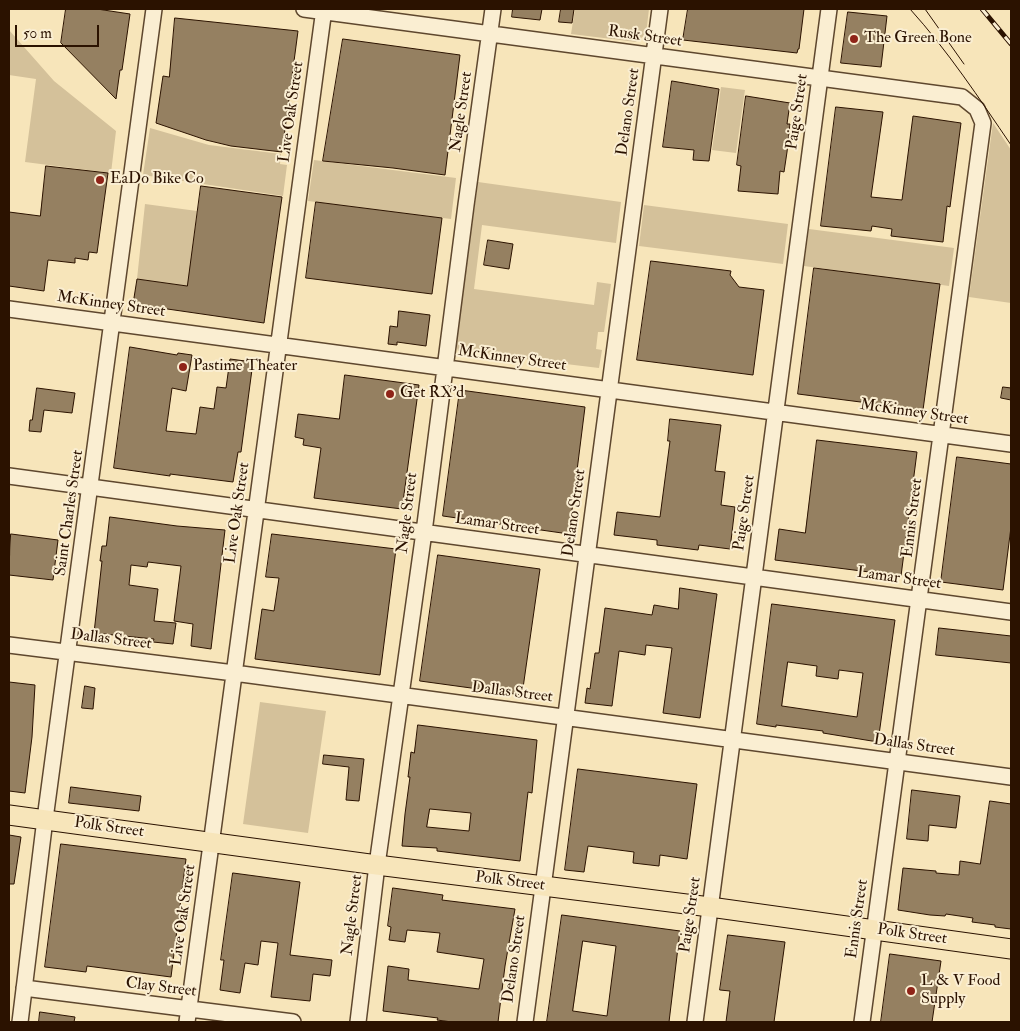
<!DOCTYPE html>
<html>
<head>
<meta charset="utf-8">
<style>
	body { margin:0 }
	#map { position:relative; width:1020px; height:1031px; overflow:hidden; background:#f7e5ba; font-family:"IM FELL Double Pica",serif }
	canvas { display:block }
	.frame { position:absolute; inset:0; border:10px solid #2b1200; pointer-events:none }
	.scale { position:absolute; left:15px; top:25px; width:84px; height:22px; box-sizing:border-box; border:2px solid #2b1200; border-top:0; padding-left:6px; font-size:15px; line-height:18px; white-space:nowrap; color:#2b1200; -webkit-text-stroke:4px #faeed2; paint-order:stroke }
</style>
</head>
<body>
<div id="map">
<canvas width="1020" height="1031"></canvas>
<div class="frame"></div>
<div class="scale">50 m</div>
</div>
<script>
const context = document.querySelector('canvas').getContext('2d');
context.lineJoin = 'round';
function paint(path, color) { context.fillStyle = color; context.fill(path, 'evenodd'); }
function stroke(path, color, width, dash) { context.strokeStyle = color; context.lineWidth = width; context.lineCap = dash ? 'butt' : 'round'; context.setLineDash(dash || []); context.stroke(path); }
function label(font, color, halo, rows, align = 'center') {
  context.font = font + ' "IM FELL Double Pica",serif'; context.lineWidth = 4; context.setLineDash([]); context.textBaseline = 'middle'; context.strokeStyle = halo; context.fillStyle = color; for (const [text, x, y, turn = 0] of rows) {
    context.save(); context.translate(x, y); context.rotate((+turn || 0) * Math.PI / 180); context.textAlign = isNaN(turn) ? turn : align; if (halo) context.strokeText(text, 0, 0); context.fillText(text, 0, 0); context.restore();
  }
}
paint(new Path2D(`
	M575,9H649L646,34L636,42L571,34Z
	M9,30L54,81L116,131L111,173L25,162L36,79L9,75Z
	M721,87L745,90L736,153L712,150Z
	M993,123L1011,150V303L969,297Z
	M150,128L209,145L281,154L280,164L287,165L283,196L143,175Z
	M314,160L456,178L451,219L308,201Z
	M478,182L621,202L616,243L482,225L474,289L594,305L597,282L611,284L604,332H598L596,349L602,350L599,368L458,351L456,345Z
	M145,204L197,211L187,286L137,279Z
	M644,205L788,224L783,264L639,246Z
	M809,229L954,248L949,286L804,266Z
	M260,702L326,711L308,833L243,824Z`), '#d4c19a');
const building = new Path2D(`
	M66,9H97L130,14L122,70H120L116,99L61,43Z
	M513,9H542L540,20L512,17Z
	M561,9H574L572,23L559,22Z
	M688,9H804L799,49H798L797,53L683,40Z
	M848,12L887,16L881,67L841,63Z
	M175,18L298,31L282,152L231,146L206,140L156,123L163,76L169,77Z
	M343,39L460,55L445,175L393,168L323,161Z
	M672,81L719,89L709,161L693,160L694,150L663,147Z
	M746,96L790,103L787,124H790L787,152L784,172L780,171L778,194L738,191L741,166L737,165Z
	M836,107L883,112L871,197L902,200L913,116L961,123L950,207L947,206L943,242L891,236L892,229L872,226L871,231L821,226Z
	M46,166L108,173L97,253L89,252L88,260L75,258V263L48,260L44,291L9,286V212L40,216Z
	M201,186L282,197L264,323L133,304L137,279L187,286Z
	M316,202L442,218L432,294L306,278Z
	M488,240L513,244L509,269L484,265Z
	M651,261L731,271L730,275L739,287L764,290L753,375L637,360Z
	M814,268L940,284L923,410L798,394Z
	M399,311L430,315L426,346L397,342V345L388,344L390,326L397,327Z
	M130,347L177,355L178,353L192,355L186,391L172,388L166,431L196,434L200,407L214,409L217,387L226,388L230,359L253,362L241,452H238L233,482L170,474V476L114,468Z
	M345,375L419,385L402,509L314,498L321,448L303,445L304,439L295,437L298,414L339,419Z
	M1003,387L1011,388V400L1001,398Z
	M37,388L75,393L72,413L44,410L41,432L29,431L30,420H32Z
	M460,390L585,407L569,534L443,516Z
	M670,419L721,425L715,471L725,472L721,505L735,507L730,549L699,545L698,550L657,545V540L614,535L617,512L660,517L670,441H668Z
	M817,440L917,452L901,576L775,560L779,529L805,533Z
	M957,457L1011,464V527L1003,590L941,582Z
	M110,517L177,526L225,530L211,649L191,646L193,624L174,621L181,566L148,562L147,567L131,565L129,585L158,589L154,621L176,623L173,644L153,642L154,639L94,633L102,561H100L102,546H106Z
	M11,534L58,540L53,580L9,575Z
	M272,534L396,549L380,675L255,659L262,609L274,611L279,578L266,577Z
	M438,555L540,569L522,695L420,681Z
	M680,588L717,594L700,718L663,713L672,648L646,645L645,655L619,651L612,706L585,703L587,688L590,689L595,653H599L605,608L652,615L654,605L678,609Z
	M772,604L895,620L878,742L823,733V731L776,725V727L757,724ZM788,662L817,666L816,676L838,679L839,670L863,673L857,717L782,706Z
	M939,628L1011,636V663L936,655Z
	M9,682L35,685L32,737L25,793L9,791Z
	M85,686L95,688L93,709L82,708Z
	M418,725L537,740L532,793L528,792L520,861L437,851V848L402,846L405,814L410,777H408L411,752L414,753ZM430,809L471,813L469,831L427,827Z
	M324,755L364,759L359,801L346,800L349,767L323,764Z
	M578,769L697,784L687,859L660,855L659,866L633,863L634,852L588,846L584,872L565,870Z
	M71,787L141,796L139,811L69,803Z
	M912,790L960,796L956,828L929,825L928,841L907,839Z
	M990,801L1011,804V929L995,927V925L972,922L973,918L946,914L945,916L930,915L898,910L903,868L936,871V873L959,875L960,861L980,864Z
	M9,835L21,837L14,884H9Z
	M61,844L186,859L171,977L87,966L86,972L45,967Z
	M233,873L300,882L290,955L332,960L330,976L313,974L310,1001L271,997L278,943L261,941L258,965L245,963L240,993L220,990L224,960H221Z
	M393,888L443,895L442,900L515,909L505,966L498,1022H452L437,1020L438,1018L383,1011L388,966L409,969L408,980L479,989L484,959L437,952L440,933L407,930L405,942L389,940L391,927L388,926Z
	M562,915L680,931L669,1022H547ZM583,941L616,946L607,1016L573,1011Z
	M728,935L785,942L774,1022H726L730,991L720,990Z
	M890,954L941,961L932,1022H881Z
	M40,1012L75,1017L74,1022H39Z`);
paint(building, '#958061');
stroke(building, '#2b1200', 1);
const minor = new Path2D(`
	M304,9L962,97L977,109L983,123L862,1022
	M9,309L1011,444
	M9,476L1011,612
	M9,645L234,673L1011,777
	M24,988L293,1022
	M20,1022L45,819L154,9
	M187,1022L324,9
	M358,1022L377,865L424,532L466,205L493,9
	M525,1022L660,9
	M695,1022L829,9`);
const major = new Path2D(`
	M9,815L377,865L710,907L1011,949`);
stroke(minor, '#5e472e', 18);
stroke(major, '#2b1200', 21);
stroke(minor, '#faeed2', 15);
stroke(major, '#f7e5ba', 19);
stroke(new Path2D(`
	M910,9C948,51 979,98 1011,145
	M925,9L964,64`), '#2b1200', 1);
const rail = new Path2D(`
	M982,9L1011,44`);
stroke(rail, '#2b1200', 5);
stroke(rail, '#faeed2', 3, [9]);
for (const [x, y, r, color] of [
	[854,39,5,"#8f2418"],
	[100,180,5,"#8f2418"],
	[183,367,5,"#8f2418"],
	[390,394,5,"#8f2418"],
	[911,991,5,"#8f2418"]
]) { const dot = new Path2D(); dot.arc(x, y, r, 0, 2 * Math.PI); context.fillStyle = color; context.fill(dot); stroke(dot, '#faeed2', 2); }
label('16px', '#2b1200', '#faeed2', [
	["Rusk Street",645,37,8],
	["Live Oak Street",292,112,-82],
	["Nagle Street",462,112,-82],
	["Delano Street",629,112,-82],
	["Paige Street",798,112,-82],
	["McKinney Street",111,305,8],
	["McKinney Street",512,359,8],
	["McKinney Street",914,413,8],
	["Saint Charles Street",70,513,-82],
	["Live Oak Street",238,513,-82],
	["Nagle Street",408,513,-83],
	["Delano Street",575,513,-82],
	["Paige Street",745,513,-82],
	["Ennis Street",913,518,-83],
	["Lamar Street",497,525,8],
	["Lamar Street",899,579,8],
	["Dallas Street",111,640,7],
	["Dallas Street",512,693,7],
	["Dallas Street",914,746,8],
	["Polk Street",109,828,8],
	["Polk Street",510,882,7],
	["Live Oak Street",184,915,-82],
	["Nagle Street",353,915,-83],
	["Paige Street",691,915,-82],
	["Ennis Street",858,919,-82],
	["Polk Street",912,935,8],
	["Delano Street",515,959,-82],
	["Clay Street",161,988,7]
]);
label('16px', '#2b1200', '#faeed2', [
	["The Green Bone",864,39],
	["EaDo Bike Co",110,180],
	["Pastime Theater",193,367],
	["Get RX'd",400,394],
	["L & V Food",921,982],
	["Supply",921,1000]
], 'left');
</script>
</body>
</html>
